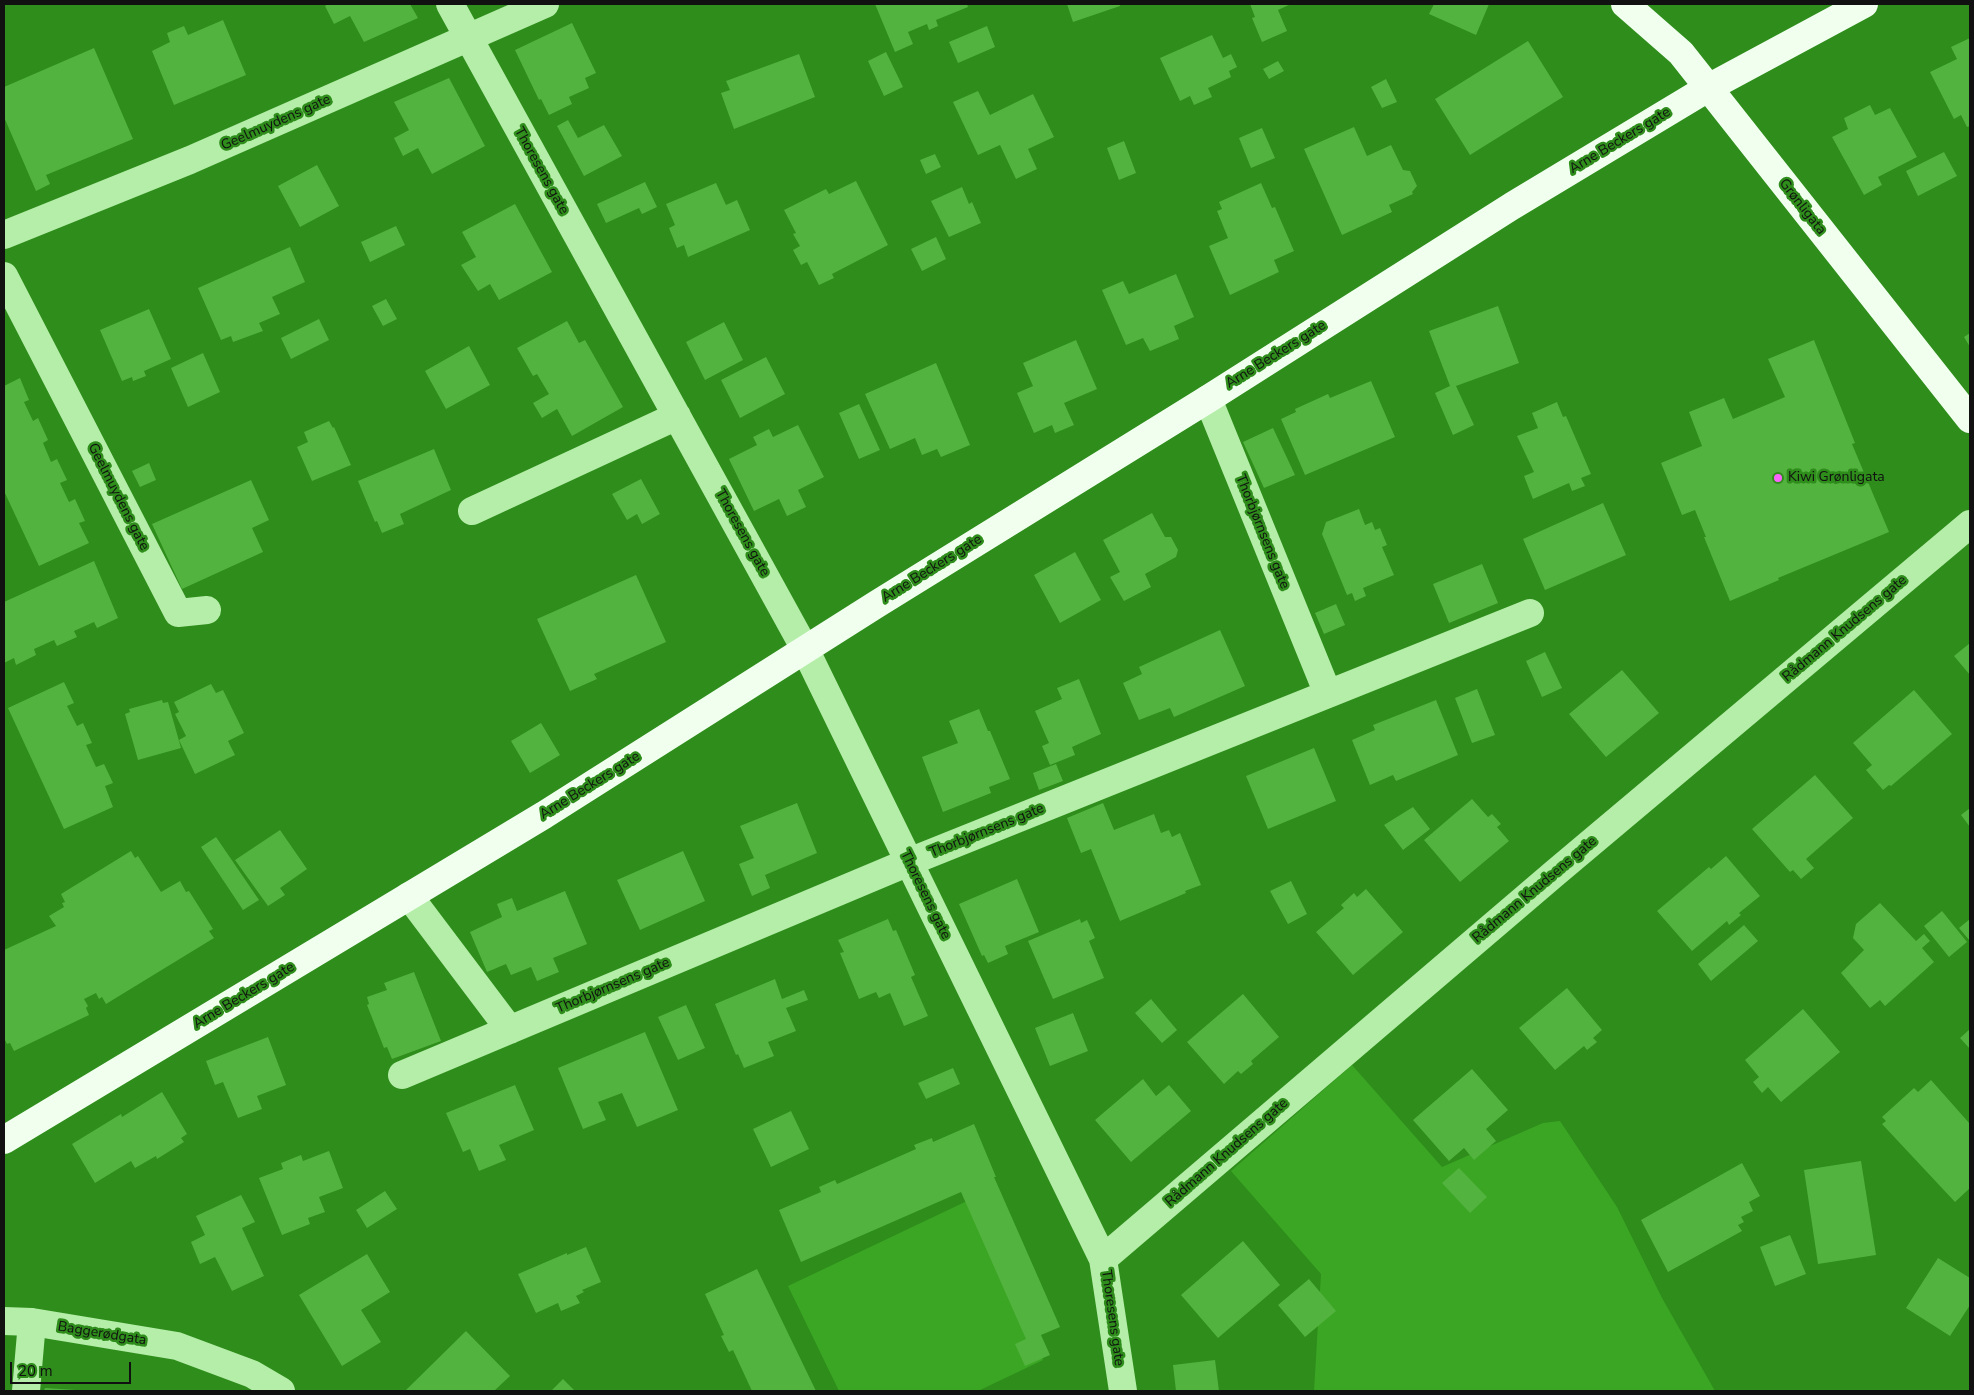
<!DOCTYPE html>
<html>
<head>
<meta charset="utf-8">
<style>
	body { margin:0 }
	#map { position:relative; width:1974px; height:1395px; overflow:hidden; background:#2e8d1b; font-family:"Nunito Sans",sans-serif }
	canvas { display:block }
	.frame { position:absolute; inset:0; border:5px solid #111; pointer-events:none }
	.scale { position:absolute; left:10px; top:1362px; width:121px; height:22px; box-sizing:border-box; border:2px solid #111; border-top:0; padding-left:6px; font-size:15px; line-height:18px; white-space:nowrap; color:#111; -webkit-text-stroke:4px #2e8d1b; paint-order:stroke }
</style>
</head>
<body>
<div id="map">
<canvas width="1974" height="1395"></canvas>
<div class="frame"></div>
<div class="scale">20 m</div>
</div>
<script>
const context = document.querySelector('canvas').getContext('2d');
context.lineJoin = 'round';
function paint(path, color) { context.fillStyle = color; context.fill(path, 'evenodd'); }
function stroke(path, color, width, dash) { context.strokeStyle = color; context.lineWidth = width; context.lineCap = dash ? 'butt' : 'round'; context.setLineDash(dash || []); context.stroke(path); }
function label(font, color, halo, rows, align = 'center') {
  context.font = font + ' "Nunito Sans",sans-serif'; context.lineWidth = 5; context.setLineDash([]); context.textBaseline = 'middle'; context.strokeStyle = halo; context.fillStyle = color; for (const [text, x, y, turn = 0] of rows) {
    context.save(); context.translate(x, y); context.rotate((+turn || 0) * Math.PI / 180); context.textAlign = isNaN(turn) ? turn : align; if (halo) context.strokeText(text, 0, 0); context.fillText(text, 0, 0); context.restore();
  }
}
paint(new Path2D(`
	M1352,1065L1442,1167L1543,1123L1560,1121L1617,1207L1662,1298L1715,1391H1314L1321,1274L1231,1171Z
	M967,1201L1043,1360L978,1391H839L788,1286Z`), '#3ba624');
paint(new Path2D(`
	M328,4H410L418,18L364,42L350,16L334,24L325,6Z
	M875,4H967L968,7L936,20L938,26L929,30L927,24L908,32L913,44L895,52Z
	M1067,4H1120V6L1073,22Z
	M1250,4H1291L1278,10L1287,31L1262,42L1252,18L1255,17Z
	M1434,4H1489L1476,35L1429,14Z
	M223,20L246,75L174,105L152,51L170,42L167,33L184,26L188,35Z
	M572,23L596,73L585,78L589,88L569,97L572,104L549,115L541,99L539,100L515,50Z
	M987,26L995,47L958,63L949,42Z
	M1212,35L1223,58L1231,54L1237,67L1229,71L1231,77L1208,88L1212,97L1194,105L1190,96L1180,101L1160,58Z
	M1970,38V126L1967,127L1961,115L1954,119L1930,72L1957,59L1951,47Z
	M1528,41L1563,97L1470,155L1435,99Z
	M94,48L133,139L46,175L50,184L36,191L4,117V87Z
	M886,52L903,87L884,96L868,61Z
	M799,54L815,97L734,129L721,93L730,90L726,81Z
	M1278,61L1284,71L1269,79L1263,69Z
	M449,78L485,146L432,174L418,148L403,156L394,138L409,130L394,102Z
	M1386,79L1397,102L1382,108L1371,87Z
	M978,91L990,115L1033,94L1054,137L1028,149L1037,169L1016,179L1000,145L978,155L953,102Z
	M1870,105L1875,115L1890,108L1917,157L1878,177L1882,185L1864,195L1832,137L1848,129L1844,118Z
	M568,120L578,138L604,125L622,156L584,176L557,126Z
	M1354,127L1367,156L1391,145L1403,170L1410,171L1417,186L1412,192L1413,194L1389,205L1392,212L1342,235L1304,149Z
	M1262,128L1275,158L1251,168L1239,138Z
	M1124,141L1136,173L1119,180L1107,148Z
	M1944,152L1957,176L1918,196L1906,171Z
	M935,154L941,167L926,174L920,160Z
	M317,165L339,206L300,227L278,186Z
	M856,181L888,245L832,274L834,278L819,285L807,262L801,265L793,250L800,246L793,234L796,233L784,210L826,189L829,194Z
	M645,182L657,207L642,214L639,208L606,223L597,204Z
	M716,183L726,205L737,200L750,230L688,257L684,245L677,248L669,228L675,225L666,204Z
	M1261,183L1272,208L1275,207L1294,251L1274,260L1279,272L1230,295L1209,246L1228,238L1217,211L1222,209L1219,202Z
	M962,187L969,204L972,202L981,223L949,237L931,201Z
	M515,204L552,272L499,300L490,284L478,291L461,265L476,257L462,232Z
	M396,226L405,245L370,262L361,242Z
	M936,237L946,259L922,271L911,249Z
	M290,247L305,282L272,297L280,314L259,323L263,331L233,342L231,336L221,340L198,288Z
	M1176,274L1194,317L1174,326L1179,339L1150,351L1143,338L1126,345L1102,290L1123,281L1129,294Z
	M386,299L397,319L383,326L372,306Z
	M1498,306L1519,363L1456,386L1474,425L1453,435L1435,393L1450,386L1429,331Z
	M149,309L171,359L144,371L146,376L133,381L132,377L122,381L100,330Z
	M319,319L329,340L291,359L281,338Z
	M567,321L579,343L585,340L623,407L572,436L557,409L542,418L533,403L549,394L537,374L533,376L517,348Z
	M724,322L743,360L705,380L686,342Z
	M1970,333V347L1964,337Z
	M1076,340L1097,389L1064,403L1074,425L1055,433L1052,425L1034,433L1017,393L1033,386L1023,363Z
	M1814,340L1855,443L1852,444L1889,532L1778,578L1779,580L1730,601L1704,537H1706L1695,510L1682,515L1661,463L1702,446L1689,412L1724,398L1733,419L1785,397L1768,359Z
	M469,346L490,385L446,409L425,371Z
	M203,353L220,392L188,407L171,368Z
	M766,357L785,394L740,418L721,380Z
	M936,363L970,445L941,457L937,449L922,455L915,438L890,449L865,394Z
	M20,378L29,400L24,402L33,421L38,418L48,440L43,443L51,462L57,459L67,480L60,483L69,502L75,499L85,521L79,523L89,543L39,566L4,491V386Z
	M1371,381L1395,437L1305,475L1281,419L1296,412L1295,409L1328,394L1330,398Z
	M1557,402L1563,417L1566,416L1591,474L1581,478L1585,486L1572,491L1569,483L1533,499L1524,476L1534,472L1517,436L1538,428L1532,413Z
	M859,404L880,450L859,459L839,413Z
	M329,421L333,428L334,427L351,465L312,481L297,447L308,442L304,432Z
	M798,425L824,477L798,490L806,507L787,516L779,499L754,511L729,459L757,445L753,437L769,429L773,437Z
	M1273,428L1295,475L1264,488L1243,442Z
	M434,449L451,490L400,514L404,524L382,533L377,521L375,522L358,481Z
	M149,463L156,480L140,487L132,471Z
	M641,479L660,514L642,524L637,514L627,520L612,494Z
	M251,480L269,520L252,528L263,552L182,589L152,524Z
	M1603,503L1626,555L1545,590L1523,539Z
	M1359,509L1365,525L1372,522L1375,530L1380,528L1387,545L1382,547L1394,575L1363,588L1366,596L1355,601L1352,593L1347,595L1322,534L1326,522Z
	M1152,513L1165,537H1171L1178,550L1176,557L1145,574L1151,587L1124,601L1110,577L1120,572L1103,540Z
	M1075,552L1101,600L1060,623L1034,575Z
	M94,561L118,618L97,628L94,622L74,631L77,637L57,646L54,640L34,649L36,655L16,665L14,658L4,663V602Z
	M1482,564L1498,603L1449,623L1433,584Z
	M636,575L666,642L594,674L597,679L570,691L537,619Z
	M1336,604L1345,625L1324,634L1315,613Z
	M1220,630L1245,686L1174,717L1170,708L1139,720L1123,683L1142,674L1139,667Z
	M1970,643V675L1954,656Z
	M1545,652L1562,688L1542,697L1526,661Z
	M1622,670L1659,713L1606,757L1569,714Z
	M1079,679L1101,734L1072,747L1075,755L1050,765L1042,746L1049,743L1035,711L1062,699L1057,688Z
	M64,682L74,703L67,706L77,726L83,723L92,743L86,745L96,767L104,764L113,783L105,786L113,807L64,829L8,708Z
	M211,684L216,693L223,690L244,733L228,741L235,755L195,774L179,740L186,736L175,714L179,712L174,702Z
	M1477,689L1495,735L1472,743L1455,698Z
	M1914,690L1952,734L1891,786L1889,785L1883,790L1866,770L1872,765L1853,743Z
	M162,700L163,703L168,702L181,748L138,760L125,714L130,712L129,709Z
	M1436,700L1458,755L1396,781L1393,775L1370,785L1352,740L1375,730L1373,725Z
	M979,709L988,731H990L1010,779L989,787L991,793L943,812L922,757L958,743L949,721Z
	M541,723L560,755L530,773L511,741Z
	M1314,748L1336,801L1268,829L1246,776Z
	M1056,764L1063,781L1039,790L1033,773Z
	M1815,775L1853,818L1806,859L1814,868L1801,879L1793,870L1790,872L1752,829Z
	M1472,799L1488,817L1492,814L1501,824L1497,827L1509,841L1460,882L1424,840Z
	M797,803L817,853L765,875L770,888L752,896L739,864L754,858L740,826Z
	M1103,803L1114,830L1154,814L1161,833L1169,830L1172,837L1180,833L1201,885L1185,891L1186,893L1120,921L1091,849L1081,853L1067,818Z
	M1413,807L1430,829L1403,850L1384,825Z
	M1970,808V827L1961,815Z
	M280,830L307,869L280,888L285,895L268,906L235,860Z
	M216,837L259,900L243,910L201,847Z
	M131,851L135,858L138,856L161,892L180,881L186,892L189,891L213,929L209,931L214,938L106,1004L102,997L99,999L96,993L84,999L88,1006L86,1008L89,1015L14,1051L10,1043L7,1044L4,1038V950L56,926L49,916L64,907L62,903L65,902L61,894Z
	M683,851L705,901L640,930L617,880Z
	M1726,856L1760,896L1739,913L1741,915L1729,925L1727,921L1692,951L1657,911L1709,867L1711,869Z
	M1017,879L1039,932L1005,946L1008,954L988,963L984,955L982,956L959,904Z
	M1291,881L1307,914L1288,924L1270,891Z
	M1366,889L1403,932L1353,975L1316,932L1344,908L1341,905L1354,893L1357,897Z
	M565,891L587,944L553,958L559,972L537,981L531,967L511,975L506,964L487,972L470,932L502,917L497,904L512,898L517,911Z
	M1880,903L1916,941L1924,934L1930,941L1922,948L1934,962L1885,1006L1880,1000L1870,1008L1841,973L1864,950L1853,938L1856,924Z
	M1942,911L1967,942L1949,957L1924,926Z
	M888,919L893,931L896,930L915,975L911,977L928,1016L904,1026L890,993L879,998L876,992L859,999L840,953L844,952L838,940Z
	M1080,919L1081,923L1087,920L1095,938L1089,941L1104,978L1053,999L1028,941Z
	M1970,919V941L1959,928Z
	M1744,925L1758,941L1711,981L1698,964Z
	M414,972L441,1041L392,1059L387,1047L384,1048L367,1005L369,1004L367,997L387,990L384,983Z
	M775,979L782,999L804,990L808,1000L786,1008L796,1031L768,1042L774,1056L744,1068L738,1054L736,1055L715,1004Z
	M1567,988L1602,1030L1593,1038L1597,1042L1587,1050L1584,1046L1555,1070L1519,1028Z
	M1243,994L1279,1037L1251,1061L1253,1064L1241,1074L1238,1071L1224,1084L1187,1042Z
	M1151,999L1177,1030L1162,1043L1135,1013Z
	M686,1005L705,1048L678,1060L658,1017Z
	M1803,1009L1840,1052L1781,1102L1768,1087L1762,1093L1753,1082L1759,1077L1745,1060Z
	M1073,1013L1088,1051L1050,1066L1035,1028Z
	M1970,1029V1049L1960,1038Z
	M645,1032L678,1110L637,1127L622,1093L598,1102L606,1120L583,1129L558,1068Z
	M268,1037L286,1085L257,1096L262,1109L238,1118L223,1082L215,1085L206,1061Z
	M953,1068L960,1084L926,1099L918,1083Z
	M1472,1069L1508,1110L1486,1129L1496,1141L1474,1160L1464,1148L1449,1161L1413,1120Z
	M1143,1079L1156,1096L1169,1085L1191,1111L1131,1162L1095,1120Z
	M1931,1080L1970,1124V1188L1955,1202L1882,1124L1886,1121L1882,1117L1914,1088L1918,1092Z
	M515,1085L534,1130L499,1145L506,1160L479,1171L470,1149L463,1152L446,1113Z
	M162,1092L187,1134L181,1138L184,1142L157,1159L156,1156L135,1168L131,1161L95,1183L72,1144L121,1114L122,1117Z
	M791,1111L809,1149L771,1167L753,1129Z
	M974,1124L996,1177H994L1060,1327L1041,1335L1050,1355L1025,1366L1015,1344L1026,1339L961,1192L801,1262L779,1210L821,1192L819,1187L835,1180L837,1184L916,1149L914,1145L932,1138L933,1142Z
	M329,1151L343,1188L319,1197L325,1212L308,1218L310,1224L282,1235L259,1178L283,1169L281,1163L301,1155L303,1161Z
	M1861,1161L1876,1255L1818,1264L1804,1170Z
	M1742,1163L1760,1196L1749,1202L1753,1211L1741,1217L1744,1222L1738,1225L1742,1231L1668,1272L1641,1220Z
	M1459,1168L1487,1197L1470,1213L1442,1183Z
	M385,1191L397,1209L367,1228L356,1210Z
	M241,1195L255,1222L242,1228L264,1276L232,1291L215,1257L200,1264L191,1242L205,1235L196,1216Z
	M1790,1235L1806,1274L1775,1286L1760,1247Z
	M1243,1241L1280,1285L1218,1338L1181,1295Z
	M586,1247L601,1282L582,1290L584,1292L576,1296L580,1303L561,1311L558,1303L536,1313L518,1274L567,1253V1255Z
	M367,1254L390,1292L361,1310L381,1342L342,1366L299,1295Z
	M1938,1258L1970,1278V1305L1950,1336L1906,1308Z
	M757,1269L816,1391H752L733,1350L729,1352L721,1336L724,1335L705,1294Z
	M1309,1279L1336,1311L1305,1337L1278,1305Z
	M466,1331L510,1376L494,1391H405Z
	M1215,1360L1219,1391H1176L1173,1365Z
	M563,1379L575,1391H551Z
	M45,1388L76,1390V1391H44Z`), '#53b33f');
stroke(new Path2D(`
	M450,4L805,649L1103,1259L1123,1391
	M4,235L190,160L545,4
	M4,276L178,613L207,610
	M1208,399L1328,694
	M472,511L677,416
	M409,896L510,1030
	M402,1075L909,862L1530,613
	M1103,1259L1555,873L1970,524
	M4,1321L32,1322L177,1346L252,1374L281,1391
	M26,1391L32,1322`), '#b4eea8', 28);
stroke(new Path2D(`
	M1625,4L1681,53L1970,419
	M4,1140L544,815L877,604L1208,399L1512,206L1708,88L1864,4`), '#f0ffee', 28);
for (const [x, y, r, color] of [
	[1778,478,5,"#fc64ff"]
]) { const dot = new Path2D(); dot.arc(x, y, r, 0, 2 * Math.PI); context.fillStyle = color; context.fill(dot); stroke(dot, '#2e8d1b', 2); }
label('14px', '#111', '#2e8d1b', [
	["Geelmuydens gate",276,123,-24],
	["Arne Beckers gate",1620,141,-31],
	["Thoresens gate",541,171,61],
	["Grønligata",1802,207,52],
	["Arne Beckers gate",1276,355,-32],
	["Geelmuydens gate",118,497,63],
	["Thorbjørnsens gate",1262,532,68],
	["Thoresens gate",742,533,61],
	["Arne Beckers gate",932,569,-32],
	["Rådmann Knudsens gate",1845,629,-40],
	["Arne Beckers gate",590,786,-32],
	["Thorbjørnsens gate",987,831,-22],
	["Rådmann Knudsens gate",1535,890,-40],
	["Thoresens gate",925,895,64],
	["Thorbjørnsens gate",613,986,-23],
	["Arne Beckers gate",244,996,-31],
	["Rådmann Knudsens gate",1227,1153,-41],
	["Thoresens gate",1112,1318,82],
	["Baggerødgata",102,1334,9]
]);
label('14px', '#111', '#2e8d1b', [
	["Kiwi Grønligata",1788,478]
], 'left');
</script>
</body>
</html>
